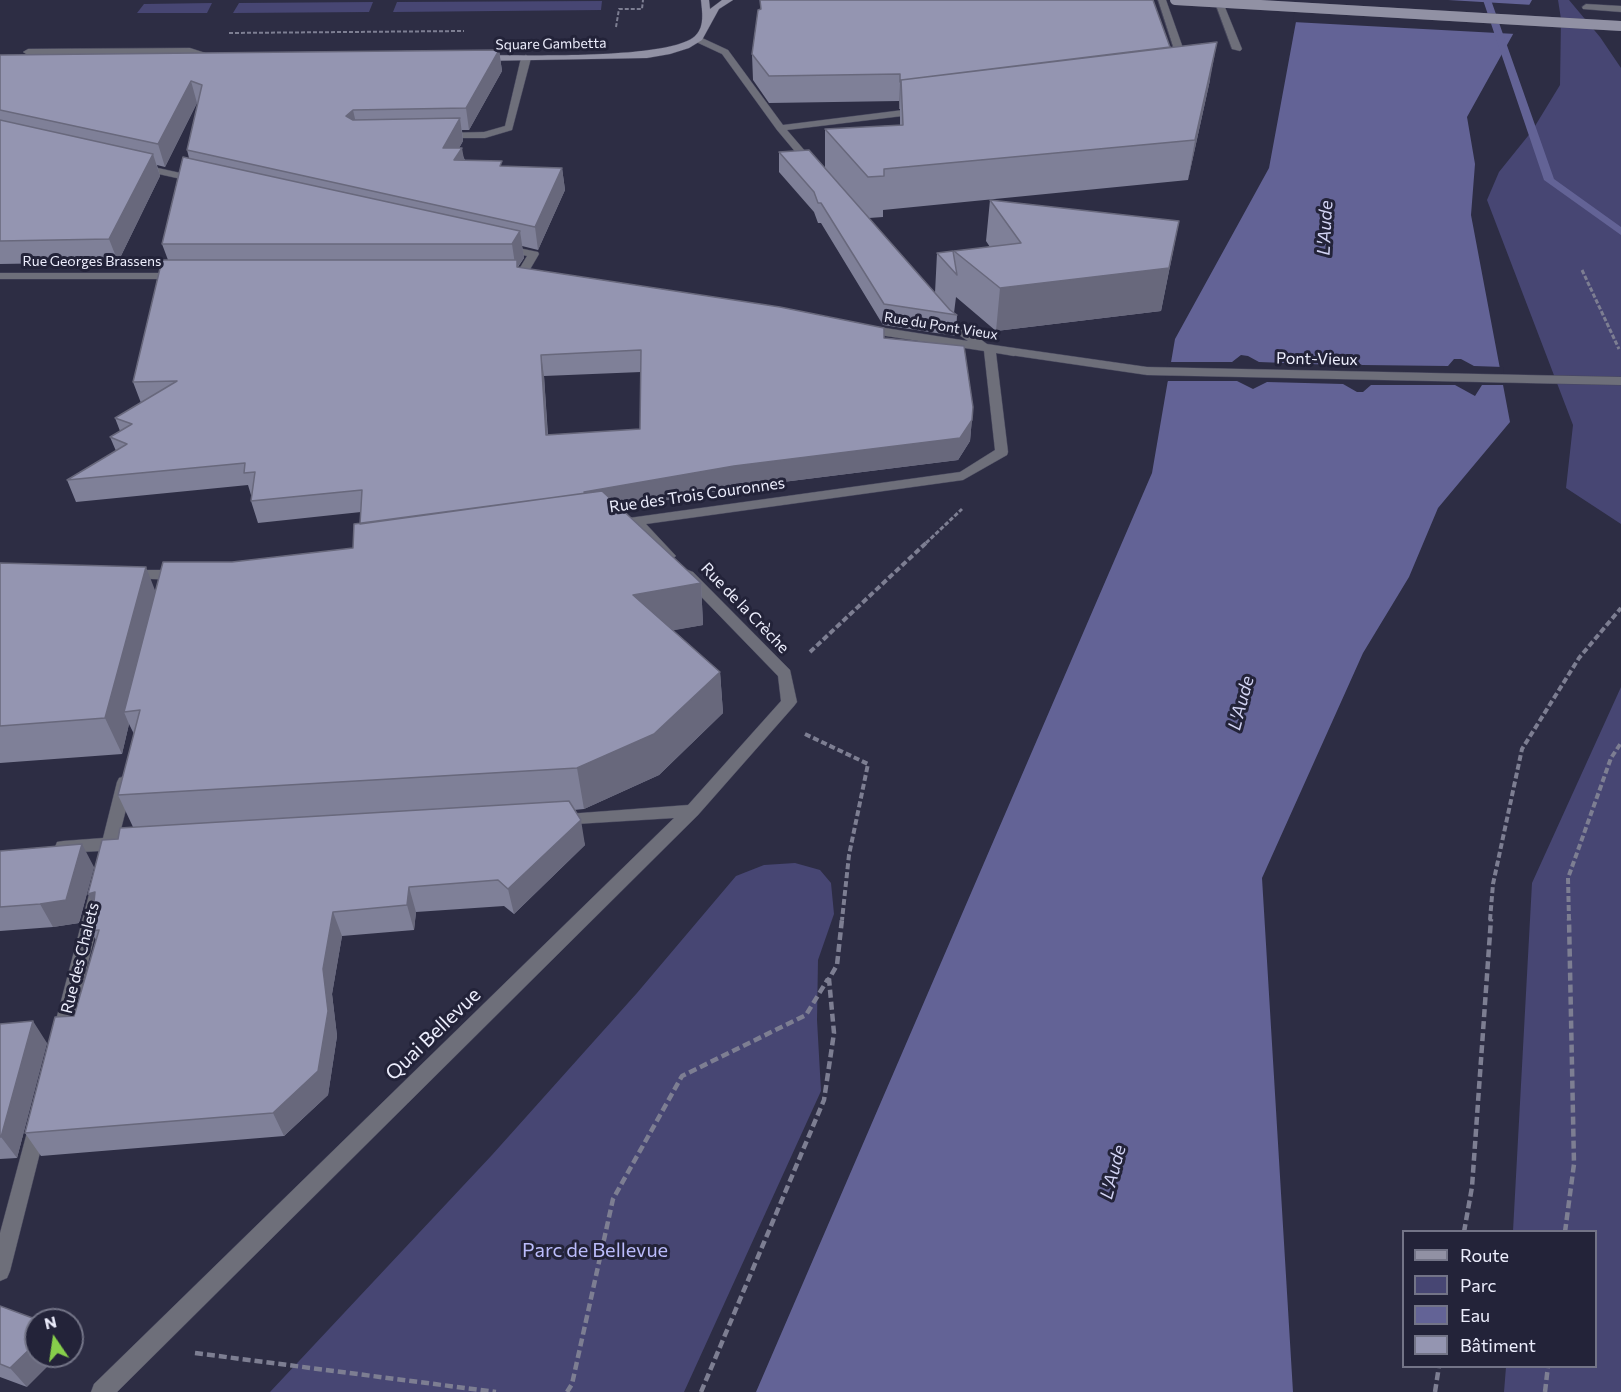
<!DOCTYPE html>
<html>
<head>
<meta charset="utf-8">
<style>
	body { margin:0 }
	#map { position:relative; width:1621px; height:1392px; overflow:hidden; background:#2d2d44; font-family:Commissioner,sans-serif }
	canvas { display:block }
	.legend { position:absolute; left:1402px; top:1230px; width:195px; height:138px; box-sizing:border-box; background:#232339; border:2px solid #737487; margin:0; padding:8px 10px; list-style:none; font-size:18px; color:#ecedfc }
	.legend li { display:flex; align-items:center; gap:12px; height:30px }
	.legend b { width:30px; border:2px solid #737487 }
	.north { position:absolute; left:24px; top:1308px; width:60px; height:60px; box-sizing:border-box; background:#232339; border:2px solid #737487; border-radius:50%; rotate:347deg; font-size:16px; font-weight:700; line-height:24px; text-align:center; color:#ecedfc }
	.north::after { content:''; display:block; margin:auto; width:21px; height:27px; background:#87cf4b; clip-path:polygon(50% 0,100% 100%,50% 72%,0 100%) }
</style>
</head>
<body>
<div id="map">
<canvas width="1621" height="1392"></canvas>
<ul class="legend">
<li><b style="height:8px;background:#9191a4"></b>Route</li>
<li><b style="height:16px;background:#474673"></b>Parc</li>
<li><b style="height:16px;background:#636396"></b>Eau</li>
<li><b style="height:16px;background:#9495b1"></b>Bâtiment</li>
</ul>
<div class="north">N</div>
</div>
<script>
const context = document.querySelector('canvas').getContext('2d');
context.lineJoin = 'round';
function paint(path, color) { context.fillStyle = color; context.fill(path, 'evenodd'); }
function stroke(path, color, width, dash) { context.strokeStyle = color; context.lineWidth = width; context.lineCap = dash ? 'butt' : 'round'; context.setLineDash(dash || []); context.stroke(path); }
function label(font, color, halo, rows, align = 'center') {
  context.font = font + ' Commissioner,sans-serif'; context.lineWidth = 6; context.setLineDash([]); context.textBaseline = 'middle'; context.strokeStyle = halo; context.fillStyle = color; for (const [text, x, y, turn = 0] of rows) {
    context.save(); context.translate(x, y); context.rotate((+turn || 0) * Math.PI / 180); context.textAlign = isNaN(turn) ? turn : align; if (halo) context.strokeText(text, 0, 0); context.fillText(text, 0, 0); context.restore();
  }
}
paint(new Path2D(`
	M1558,0H1569L1600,37L1621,68V524L1566,488L1573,425L1487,200L1499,172L1532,131L1560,85L1561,19Z
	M602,1L601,10L393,12L397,2Z
	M373,2L369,12L233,13L239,3Z
	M212,3L207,13H137L144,4Z
	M1621,687V1392H1504L1506,1367L1596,1366V1232L1513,1231L1532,883Z
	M795,863L820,870L831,883L834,914L818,960L817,1020L821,1091L684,1392H270L492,1155L637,993L736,876L764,865Z`), '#474673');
paint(new Path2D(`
	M1300,0H1532L1467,117L1475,164L1471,215L1510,422L1438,508L1409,577L1363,653L1262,878L1293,1392H756L1152,473L1175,339L1269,168Z`), '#636396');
paint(new Path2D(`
	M1296,0H1448L1533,5L1516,34L1293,22Z
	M1241,355L1248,356L1259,362L1336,365L1342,358H1349L1362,365L1448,366L1454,359H1461L1474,366L1503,367L1506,385H1482L1475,396L1455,385H1371L1363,392H1357L1343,384L1267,382L1253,389L1237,381H1168L1165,383L1168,362H1232Z`), '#2d2d44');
paint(new Path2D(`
	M1483,0H1491L1554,179L1621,227V235L1544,180Z`), '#636396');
const service = new Path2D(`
	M1158,0H1166L1189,65L1187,67L1179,65Z
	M1214,0H1222L1242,49L1240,51L1232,49Z
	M1586,4L1621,6V12L1583,9L1582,7Z
	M190,48L221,58L216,61L190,54L28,55L23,52L28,49Z
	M526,55L531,58L512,130L485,138H438L437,136L442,133L484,132L505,126L521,58Z`);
const pedestrian = new Path2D(`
	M1014,348L1147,367L1621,377V385L1147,375L1010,355V349Z`);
const minor = new Path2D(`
	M694,37H700L728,50L783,125L919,108L924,111L919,114L787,130L817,165L808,167L777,130L722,54L694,41Z
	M140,164L203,178L204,180L199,183L136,169V165Z
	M504,245L538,252L539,254L525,278H517L515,276L527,256L500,250V246Z
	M0,273H177L183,276L177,279H0Z
	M942,311L987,344L1014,348L1020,352L1014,356L996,353L1008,452L1007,455L963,480L646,524L676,556L669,561L664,559L633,526L624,525L622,522L624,519L629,518L960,472L995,450L984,351L866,333L860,329L866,325L968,341L950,329L938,316V312Z
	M129,570H180L187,575L180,580L124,578L122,575L124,572Z
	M688,570L693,572L790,670L797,702L794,706L698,815L117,1392H91L94,1384L674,818L560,825L554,823L552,819L554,815L688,805L781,701L778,676L683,578L681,575Z
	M125,776L131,778L133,782L119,837L126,838L128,843L126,848L116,850L112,863L106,865L100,863L98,858L100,851L63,853L57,852L55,847L57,842L63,841L103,838L117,782L119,778Z
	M99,880L105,882L107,887L70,1035L67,1041L61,1043L55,1041L52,1035L91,887L93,882Z
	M38,1116L45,1119L47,1125L10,1271L7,1278L0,1281V1233L29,1125L31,1119Z`);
const secondary = new Path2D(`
	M701,0H709L710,9L722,0H733L719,9L702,40L689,48L670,54L647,58L480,61L475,58L480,55C519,55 674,60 696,35C705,26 702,11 701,0Z`);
stroke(service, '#48485e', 1);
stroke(pedestrian, '#48485e', 1);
stroke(minor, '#48485e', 1);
stroke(secondary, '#48485e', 1);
stroke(new Path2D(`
	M616,27L619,9H642L643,0
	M229,33L464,31`), '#7d7e92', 2, [4, 2]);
stroke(new Path2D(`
	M1582,270L1619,349
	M926,543L962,509`), '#7d7e92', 3, [4.5, 2]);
stroke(new Path2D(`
	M810,652L927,542
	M805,734L868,764L849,855L842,920
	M1490,920L1493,884L1522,749L1579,658L1621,608
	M1569,920L1568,878L1611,758L1621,743`), '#7d7e92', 4, [6, 3]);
stroke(new Path2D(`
	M1464,1232L1472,1187L1491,919
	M1565,1232L1574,1164L1569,919
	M195,1353L496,1392
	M567,1392L572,1384L613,1199L682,1076L806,1015L828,979
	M701,1392L824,1100L834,1033L829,979L837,965L842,919
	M1435,1392L1439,1366
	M1545,1392L1548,1366`), '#7d7e92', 4.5, [8, 4]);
paint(service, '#6e6f7a');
paint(pedestrian, '#6e6f7a');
paint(minor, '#6e6f7a');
paint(secondary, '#9191a4');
const secondaryBridge = new Path2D(`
	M1175,0L1621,26`);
stroke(secondaryBridge, '#48485e', 10, []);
stroke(secondaryBridge, '#9191a4', 10);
paint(new Path2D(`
	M1170,47L1210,80L1188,180L883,210V217L869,218L935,293L937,253L954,255V251L990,247L986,241L990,200L1179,221L1161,311L996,331L956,297L954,313L957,315L956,336L883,325L821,223H818L814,212L779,172V152L825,168V129L900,125V109H899V101L769,103L753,80L752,54Z
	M499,50L502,71L469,130H462L463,141L459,148L465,160L502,166L562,168L565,190L538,250L522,246L524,258L518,267L884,338L973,407L970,441L958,460L735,488L620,508L701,583L703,625L673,630L720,672L723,713L659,775L584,809L574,810L585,845L514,914L504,906L416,912L414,930L342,936L332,994L337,1036L328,1095L284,1136L41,1156L25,1133L74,1016L96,940L91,931L118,839L133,827L118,795L134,734L129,724L122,754L0,763V563L155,591L232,562L353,548L360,524L361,512L258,523L251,501L252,495H251L248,485L76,502L67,480L116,451L110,437L120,431L115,418L141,403L133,382L168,260L162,244L189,158L187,150L198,103H197L165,167L157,165L160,176L118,262L0,264V55ZM641,372L640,429L548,435L544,376Z
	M0,851L94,867L79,923L53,927L0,931Z
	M0,1024L47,1043L17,1158L0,1159Z
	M0,1306L27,1387L0,1377Z`), '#7f8098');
paint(new Path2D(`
	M1217,42L1210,80L1188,180L1195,140Z
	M499,50L502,71L469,130L466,108Z
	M191,81L197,103L165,167L158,144Z
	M900,82H901L900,109H899Z
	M353,110L358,132L346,116Z
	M460,118L463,141L447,170L443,148Z
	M462,148L466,170L454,160Z
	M153,154L160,176L118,262L109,239Z
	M562,168L565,190L538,250L535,227Z
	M1179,221L1161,311L996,331L1000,288Z
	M520,231L524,258L518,266L520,281L516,271L512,244Z
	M541,355L544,376L549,457L546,435Z
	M973,407L970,441L958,460L735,488L594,513L584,492Z
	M146,567L160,603L124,712L129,724L122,754L105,718Z
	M701,583L703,625L637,637L633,595Z
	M720,672L723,713L659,775L584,809L577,768Z
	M581,820L585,845L514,914L508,889Z
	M82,844L94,867L79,923L53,927L40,904Z
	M409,887L416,912L414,930L407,905Z
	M95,892L101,919L88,894Z
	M333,912L342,936L332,994L337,1036L328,1095L284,1136L273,1113L323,969Z
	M33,1021L47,1043L17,1158L1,1137Z
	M36,1343V1356H58L27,1387L10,1368Z`), '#68687c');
const building = new Path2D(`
	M760,0H1153L1170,47L901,80V82H900V74L769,76L752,54L758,10L761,9Z
	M1217,42L1195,140L884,169V176L868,177L825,129L903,125L901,80Z
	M499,50L466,108L353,110L346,116L353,120L460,118L443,148H462L454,160L502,161L500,166L562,168L535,227L187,150L202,85L191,81L158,144L0,110V55Z
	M0,120L153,154L109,239L0,241Z
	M809,150L950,310L957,315L884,304L821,203H818L814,192L779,152Z
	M183,157L520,231L512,244H162Z
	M990,200L1179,221L1169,268L1000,288L954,251L1021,243Z
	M953,251L957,275L937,253Z
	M162,260H517V267L780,307L884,328V338L964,346L973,407L972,420L960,438L734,466L584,492L586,493L360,524L362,490L251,501L255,472L244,473L245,463L67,480L127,444L110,437L132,424L115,418L177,381L133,382ZM641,350L640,429L546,435L541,355Z
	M602,491L701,583L633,595L720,672L654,734L577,768L118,795L140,710L124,712L163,562H232L353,548L354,524Z
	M0,563L146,567L105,718L0,726Z
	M569,801L581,820L508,889L498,880L409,887L407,905L333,912L323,969L328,1011L318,1071L273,1113L25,1133L55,1017L74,1016L99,930L91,931L95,892L88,894L102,840L118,839L120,828Z
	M82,844L66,900L40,904L0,907V851Z
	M33,1021L1,1137H0V1024Z
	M0,1306L38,1320H36V1343L10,1368L0,1364Z`);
paint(building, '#9495b1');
stroke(building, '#68687c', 1.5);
label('14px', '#ecedfc', '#232339', [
	["Square Gambetta",551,44,-1],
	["Rue Georges Brassens",92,261],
	["Rue du Pont Vieux",941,326,9]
]);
label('16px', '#ecedfc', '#232339', [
	["Pont-Vieux",1317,359,1],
	["Rue des Trois Couronnes",697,495,-8],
	["Rue de la Crèche",745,608,46],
	["Rue des Chalets",80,958,-76]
]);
label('italic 18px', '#d3d4f4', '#232339', [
	["L'Aude",1325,228,-87],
	["L'Aude",1241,703,-75],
	["L'Aude",1113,1172,-75]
]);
label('20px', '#ecedfc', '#232339', [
	["Quai Bellevue",433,1034,-44]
]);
label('20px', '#bbbcfb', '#232339', [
	["Parc de Bellevue",595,1250]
]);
</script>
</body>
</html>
